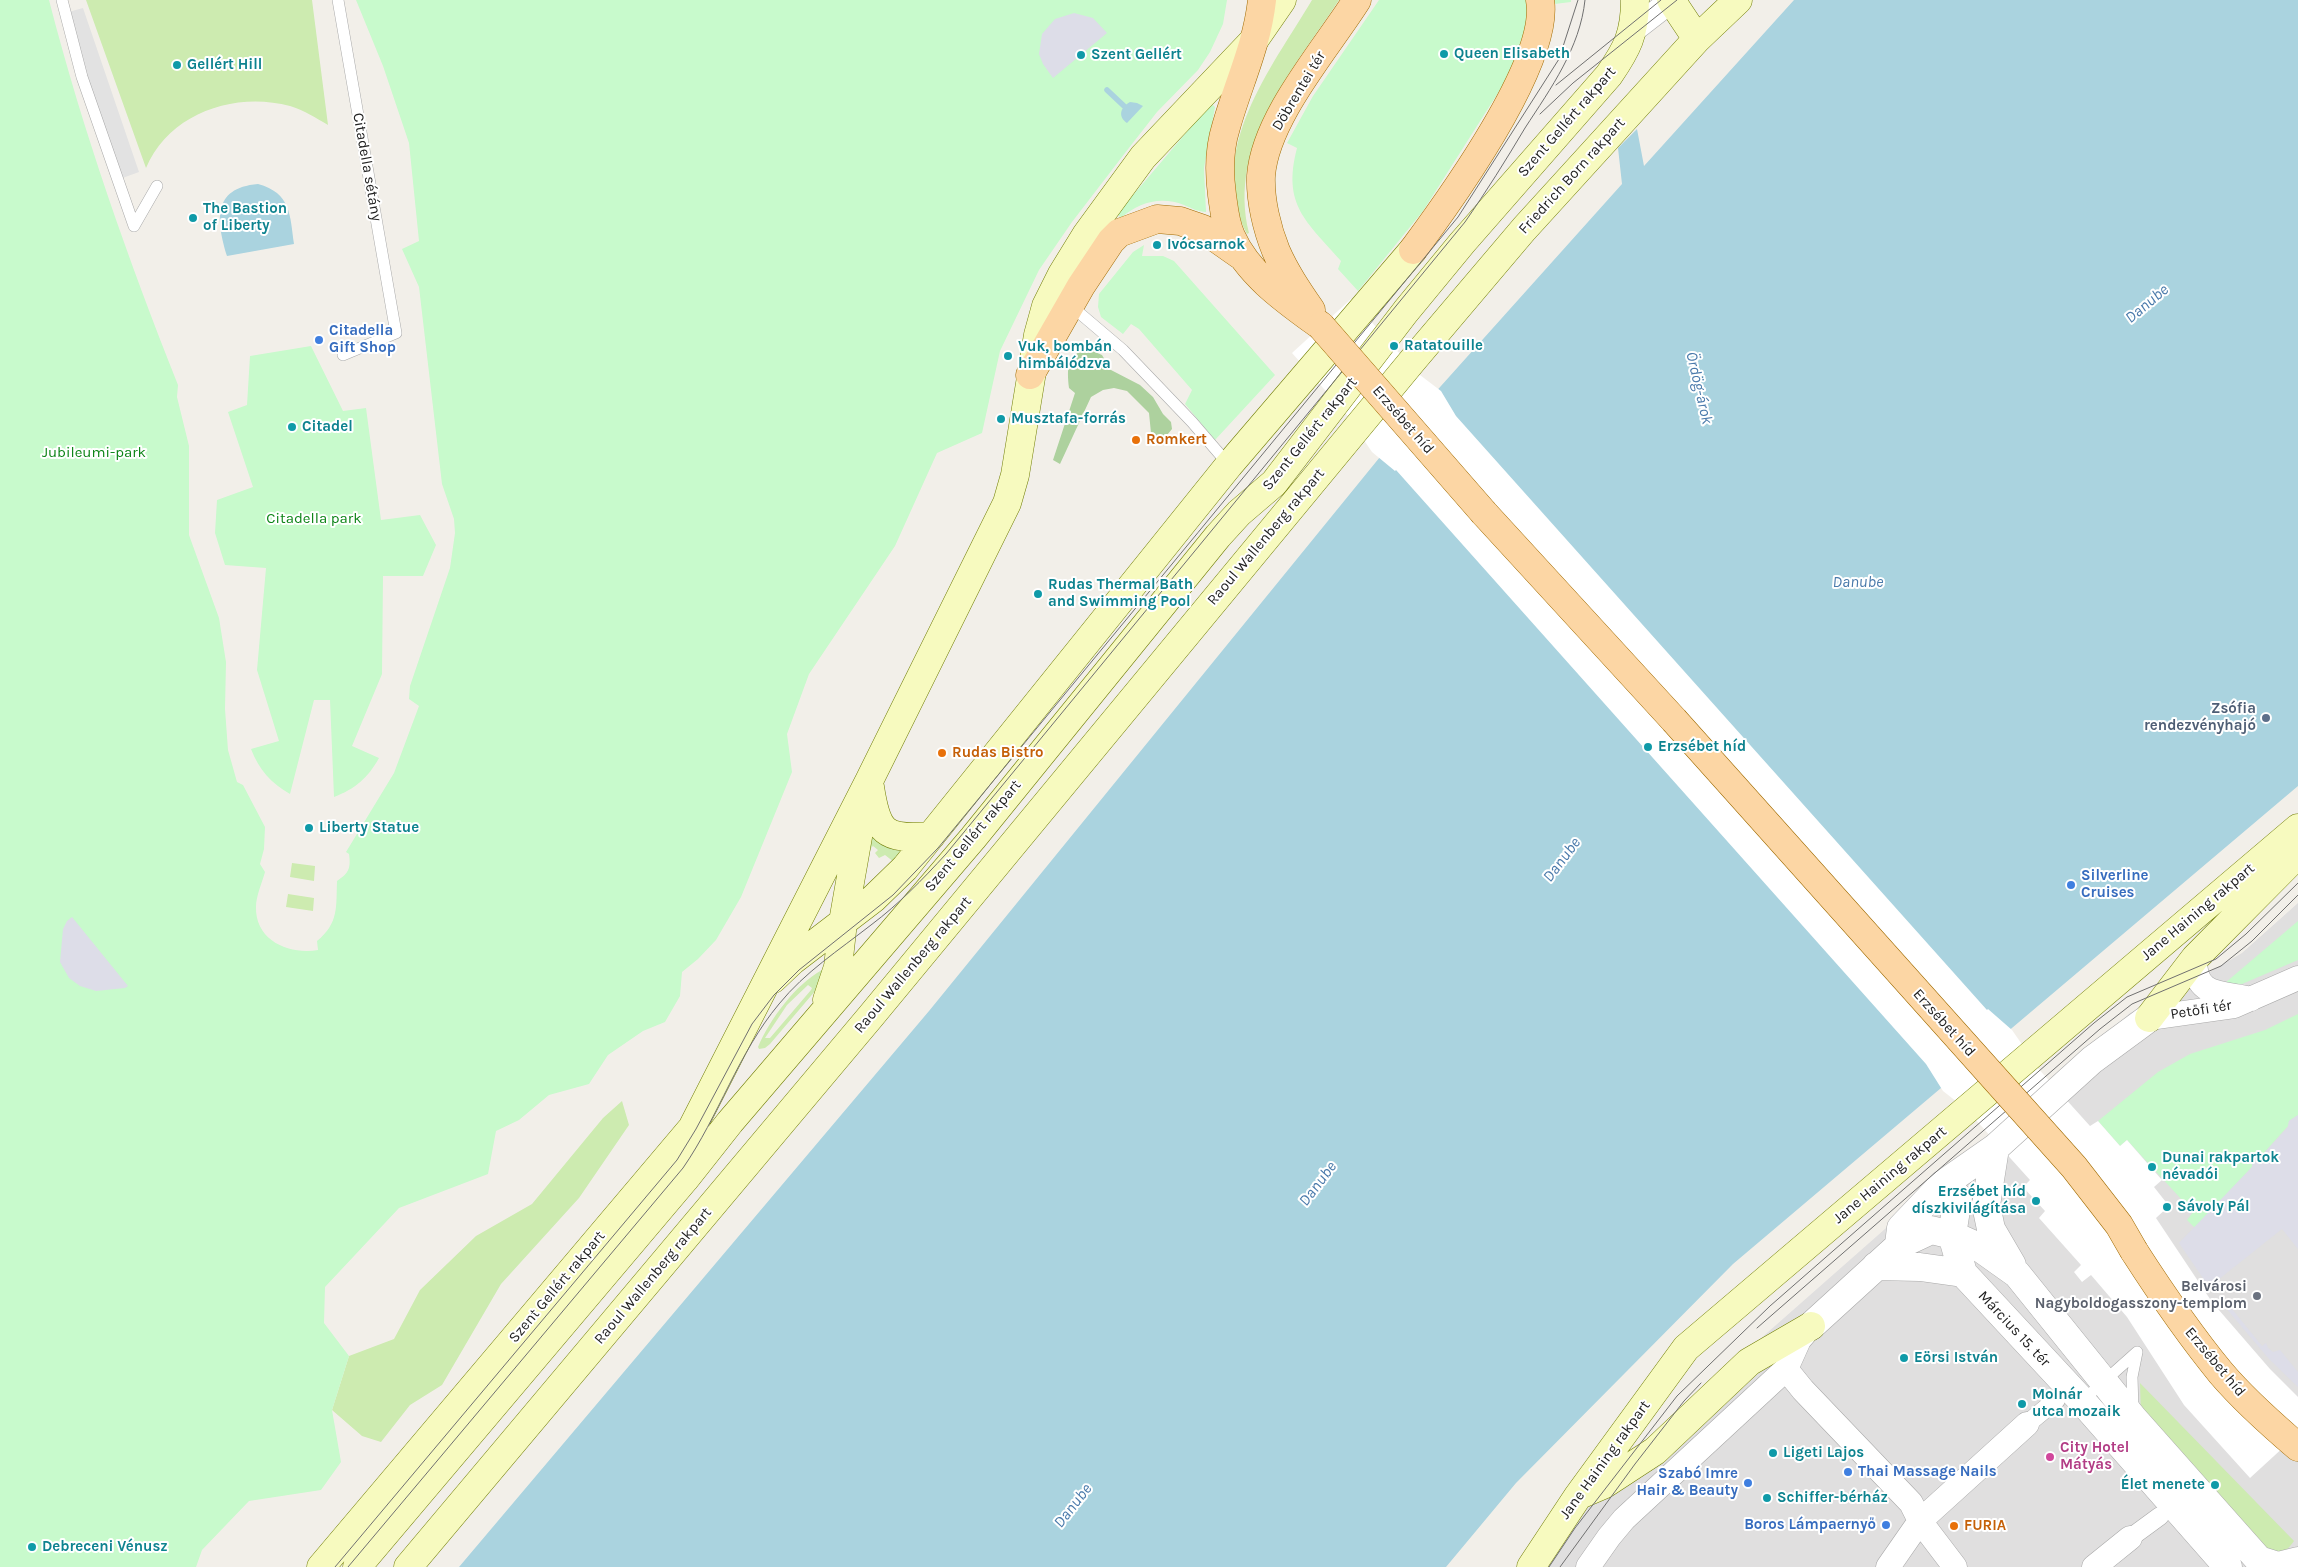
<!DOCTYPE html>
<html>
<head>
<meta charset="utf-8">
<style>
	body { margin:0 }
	canvas { display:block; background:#f2efe9 }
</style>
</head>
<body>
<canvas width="2298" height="1567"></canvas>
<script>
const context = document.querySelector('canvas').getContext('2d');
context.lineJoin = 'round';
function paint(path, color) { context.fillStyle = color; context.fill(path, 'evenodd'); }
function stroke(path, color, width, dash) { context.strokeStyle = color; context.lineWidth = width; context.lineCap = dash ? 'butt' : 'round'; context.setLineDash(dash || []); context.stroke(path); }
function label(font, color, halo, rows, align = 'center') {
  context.font = font + ' Karla,sans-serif'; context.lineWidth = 4; context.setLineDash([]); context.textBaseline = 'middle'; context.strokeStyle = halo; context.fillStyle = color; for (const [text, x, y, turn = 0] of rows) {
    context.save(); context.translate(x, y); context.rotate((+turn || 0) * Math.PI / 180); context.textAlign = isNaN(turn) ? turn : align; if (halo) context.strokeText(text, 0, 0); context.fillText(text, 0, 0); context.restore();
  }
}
paint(new Path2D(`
	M2298,903V1567H1519L1725,1370L2130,1013L2186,986L2242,953Z`), '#e0dfdf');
paint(new Path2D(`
	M86,0H312L328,125C316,118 304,110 290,106C235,91 169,113 146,168Z
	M1312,0H1339C1293,70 1227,143 1249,233L1247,234C1205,150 1271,69 1312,0Z
	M874,831C882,844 893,852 909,852L876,887L858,892L867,850ZM873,846L878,850L875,853L879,858L885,855L894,862L865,888L862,878L871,848Z
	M292,863L315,866L314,881L290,877Z
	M288,894L314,898L313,911L286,907Z
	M822,970L824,971L816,990L770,1044L765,1048L759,1049L758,1047C770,1019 795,985 822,970ZM808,985L812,988L811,990L770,1038H765L787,1005Z
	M622,1101L629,1125L579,1198L501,1284L442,1385L410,1405L381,1442L362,1436L332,1410L349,1356L394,1339L420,1290L476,1236L532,1204L603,1118Z
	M2140,1383L2294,1541C2284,1555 2278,1556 2262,1550L2141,1416Z`), '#cdebb0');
paint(new Path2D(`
	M1088,349L1102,355L1111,370L1140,385L1153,397L1163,414L1171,422L1172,429L1163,440H1158L1151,433L1149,413L1127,391L1114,388L1103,390L1091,397L1060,464L1053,460L1075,393L1069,388C1067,369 1066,354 1088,349Z`), '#add19e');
paint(new Path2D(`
	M0,0H49C83,132 128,259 178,385L177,397L189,446V535L219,618L226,662L225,709L228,750L237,782L243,785L265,827L264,849L260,864L265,872C262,883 256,896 256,907C255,941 290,955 318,950L317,941C339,923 336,907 337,881C349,873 351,868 349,854L346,852L394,773L419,706L409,699L410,686L450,568L455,533L454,519L442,484L419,287L402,249L419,241L409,143L383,66L356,0H1227L1223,24L1210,52L1198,70L1157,112L1125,153L1072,222L1039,270L1000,351L982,433L937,453L895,546L809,674L787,734L792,772L741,897L716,940L698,959L682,972L680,996L665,1022L643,1031L608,1055L589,1084L549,1095L519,1120L496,1131L488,1174L399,1208L325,1287L324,1323L349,1356L332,1410L341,1462L321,1490L249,1501L202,1550L196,1567H0Z
	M1379,0H1571V2L1530,7L1517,63L1423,211L1358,291L1338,269L1341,261C1306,221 1282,205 1297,148L1287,143L1313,96Z
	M1213,105L1215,107L1204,168L1206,212C1199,212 1191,208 1184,205C1161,196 1139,202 1121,218L1117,214L1208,107Z
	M1144,245L1142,256H1163L1174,261L1275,375L1215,440L1185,404L1192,390L1139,329L1131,324L1123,334L1101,317L1098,307L1099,294L1133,252Z
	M311,346L343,411L366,408L381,520L420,515L436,545L423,576H383L382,674L352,746L379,758C368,778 355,789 334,797L330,700H314L290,794C271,783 259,770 251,749L279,741L257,670L266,568L225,565L215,533L217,500L253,487L228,412L247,405L250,356Z
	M2298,921V960L2242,984L2225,983Z
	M2298,1014V1115L2289,1121L2288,1126L2263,1154C2255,1156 2253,1159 2252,1167L2195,1228L2187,1220L2193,1212L2127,1140L2120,1146L2098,1121L2158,1072L2190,1054L2265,1030Z`), '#c8facc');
paint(new Path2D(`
	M83,8L139,172L117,180L65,13Z`), '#e2e2e2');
paint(new Path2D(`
	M1074,13L1093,18L1107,33L1053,78L1043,64L1039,54L1042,34L1055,19Z
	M72,917L128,986L125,988L96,991L80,986L69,978L60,962L63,929L67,921Z
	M2298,1115V1249L2282,1229L2209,1287L2179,1243L2252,1167L2253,1160L2257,1156L2263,1154L2288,1127L2289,1121Z
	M2228,1304L2262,1346L2266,1343L2268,1348L2273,1352L2280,1350L2298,1372V1387L2269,1359L2225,1307Z`), '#dddde8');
paint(new Path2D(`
	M1794,0H2298V786L1733,1264L1516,1483L1446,1567H459L929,1011L1406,425L1622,184L1618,148L1637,129L1644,166Z
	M1130,102L1137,103L1143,106L1127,123C1117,116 1121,107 1130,102Z
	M258,184C291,193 290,215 294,244L227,256C217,222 211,188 258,184Z`), '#aad3df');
paint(new Path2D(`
	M1351,299L1416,372L1441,391L1456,416L1987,1010L1988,1009L2012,1030L2028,1053L2026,1055L2090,1126L2098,1121L2120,1146L2127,1140L2162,1180L2154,1187L2169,1206L2156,1218L2212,1302L2270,1369L2298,1397V1434L2250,1478L2184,1405L2127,1317L2091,1275L2082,1282L2074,1272L2081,1265L2039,1218L2045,1211L2023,1187L2030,1180L1966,1109L1943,1091L1926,1064L1396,470L1395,471L1372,452L1355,427L1356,425L1292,353Z`), '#fff');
stroke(new Path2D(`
	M1107,90L1124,106`), '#aad3df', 5.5);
const service = new Path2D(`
	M62,0L82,77L134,226
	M338,0L396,333L343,355
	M134,226L157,186
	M1070,305L1123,350L1192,422L1229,465
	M2082,1401L2137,1352
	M2133,1410L2132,1377L2137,1352`);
const pedestrian = new Path2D(`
	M2027,1424L2056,1400
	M2130,1538L2160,1516`);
const minor = new Path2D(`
	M1632,31L1672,0
	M2195,958C2194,997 2220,992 2251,999
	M2149,1018L2234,1006L2298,978
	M1786,1369L1803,1390L1911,1503L1920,1521L1955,1567
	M1588,1567L1609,1537L1624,1519L1786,1369L1799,1340L1811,1326
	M1888,1567L1920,1521L2027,1424
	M2094,1567L2130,1538`);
const tertiary = new Path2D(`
	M1995,1148L1986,1205L1991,1229L2012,1265
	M1958,1197L1952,1235L1963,1273L2082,1401L2228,1567
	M1899,1245L1931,1230L1952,1235L1979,1247L2017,1274L2133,1418L2259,1560L2278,1566L2298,1561
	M1899,1245L1901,1228L1942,1185L1995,1148L2092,1060L2149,1018
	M1876,1266L1920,1267L1963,1273
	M1811,1326L1913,1233`);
const secondary = new Path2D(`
	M1671,0L1697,39
	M870,787C877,833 884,840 931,836
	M773,979L792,961L873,899L905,868L1229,465L1413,250
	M827,1000L838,967L843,922L862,814
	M2149,1018L2195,958L2298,854
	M1582,1494L1603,1485L1655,1451L1749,1362L1811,1326
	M321,1567L692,1128L869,781L1007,503L1015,475L1038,335L1046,306L1062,274L1086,235L1143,157L1255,39L1282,0
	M357,1567L685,1179L730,1122L973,838L1218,536L1239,513L1274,483L1406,311L1462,243L1609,75C1627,49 1635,34 1635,0
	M408,1567L871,1016L1413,360L1524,229L1697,39L1738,0
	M1531,1567L1578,1496L1686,1348L2298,828`);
const primary = new Path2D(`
	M1262,0C1257,46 1238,84 1226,127C1219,149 1219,173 1222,195C1224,209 1225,223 1231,236C1248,275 1288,302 1321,326
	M1413,250C1450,200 1551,61 1540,0
	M1311,310C1298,291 1285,272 1276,251C1267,229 1260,200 1261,176C1265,118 1326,49 1357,0
	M1030,375L1081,286L1111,241L1119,233L1157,219L1180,221L1203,229L1240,255
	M1484,513L1674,720
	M2134,1251C2161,1293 2189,1334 2221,1373C2244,1400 2271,1424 2298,1447`);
stroke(service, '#a9a9a9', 12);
stroke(pedestrian, '#a9a9a9', 19);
stroke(minor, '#a9a9a9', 25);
stroke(tertiary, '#a9a9a9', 29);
stroke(secondary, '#707d05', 29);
stroke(primary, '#a06b00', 29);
stroke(service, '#fff', 11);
stroke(pedestrian, '#fff', 18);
stroke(minor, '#fff', 24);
stroke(tertiary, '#fff', 28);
stroke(secondary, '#f7fabf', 28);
stroke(primary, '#fcd6a4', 28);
stroke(new Path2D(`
	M1556,85L1661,0
	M1540,114L1573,83L1677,0
	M1757,1328L2100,1029L2132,1004L2221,966L2252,941L2298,895
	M335,1567L677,1160L696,1129L752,1024L774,995L799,970L893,895L938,848L1458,217L1559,59L1578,0
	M348,1567L683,1168C719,1116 738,1053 779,1004C805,972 839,950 871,925C899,904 922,880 946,854L1465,222C1486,192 1506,160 1525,128C1551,88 1580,48 1585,0
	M1549,1567L1575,1528L1677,1396L1770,1306L2094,1023L2127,997L2216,959L2246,934L2298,883
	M1560,1567L1635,1464L1684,1401L1701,1383`), '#707070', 1);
const primaryBridge = new Path2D(`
	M1321,326L1484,513
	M1674,720L2074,1167L2119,1225L2134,1251`);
stroke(primaryBridge, '#a06b00', 29, []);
stroke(primaryBridge, '#fcd6a4', 28);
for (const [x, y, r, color] of [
	[1444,54,5,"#0f9aa8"],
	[1081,55,5,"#0f9aa8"],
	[177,65,5,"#0f9aa8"],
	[193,218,5,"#0f9aa8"],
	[1157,245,5,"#0f9aa8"],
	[319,340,5,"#3f7fe0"],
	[1394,346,5,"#0f9aa8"],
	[1008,356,5,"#0f9aa8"],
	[1001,419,5,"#0f9aa8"],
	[292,427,5,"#0f9aa8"],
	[1136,440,5,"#e8710a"],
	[1038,594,5,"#0f9aa8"],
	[2266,718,5,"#5c6f8a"],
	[1648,747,5,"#0f9aa8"],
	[942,753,5,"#e8710a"],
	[309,828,5,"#0f9aa8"],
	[2071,885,5,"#3f7fe0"],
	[2152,1167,5,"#0f9aa8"],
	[2036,1201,5,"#0f9aa8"],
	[2167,1207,5,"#0f9aa8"],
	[2257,1296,5,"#6b7280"],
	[1904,1358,5,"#0f9aa8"],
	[2022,1404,5,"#0f9aa8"],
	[1773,1453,5,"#0f9aa8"],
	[2050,1457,5,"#d1479c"],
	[1848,1472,5,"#3f7fe0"],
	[1748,1483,5,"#3f7fe0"],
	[2215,1485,5,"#0f9aa8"],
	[1767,1498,5,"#0f9aa8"],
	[1886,1525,5,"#3f7fe0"],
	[1954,1526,5,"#e8710a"],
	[32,1547,5,"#0f9aa8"]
]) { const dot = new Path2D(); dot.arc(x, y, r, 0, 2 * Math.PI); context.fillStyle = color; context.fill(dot); stroke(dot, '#fff', 2); }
label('bold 15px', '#0d838f', '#fff', [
	["Queen Elisabeth",1454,54],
	["Szent Gellért",1091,55],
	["Gellért Hill",187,65],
	["The Bastion",203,209],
	["of Liberty",203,226],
	["Ivócsarnok",1167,245],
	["Ratatouille",1404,346],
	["Vuk, bombán",1018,347],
	["himbálódzva",1018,364],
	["Musztafa-forrás",1011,419],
	["Citadel",302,427],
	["Rudas Thermal Bath",1048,585],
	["and Swimming Pool",1048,602],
	["Erzsébet híd",1658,747],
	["Liberty Statue",319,828],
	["Dunai rakpartok",2162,1158],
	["névadói",2162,1175],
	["Erzsébet híd",2026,1192,"right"],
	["díszkivilágítása",2026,1209,"right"],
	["Sávoly Pál",2177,1207],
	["Eörsi István",1914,1358],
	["Molnár",2032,1395],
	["utca mozaik",2032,1412],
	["Ligeti Lajos",1783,1453],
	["Élet menete",2205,1485,"right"],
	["Schiffer-bérház",1777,1498],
	["Debreceni Vénusz",42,1547]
], 'left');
label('15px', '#222', '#fff', [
	["Döbrentei tér",1299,91,-59],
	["Szent Gellért rakpart",1567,122,-49],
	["Citadella sétány",367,167,80],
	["Friedrich Born rakpart",1572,176,-48],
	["Erzsébet híd",1403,420,49],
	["Szent Gellért rakpart",1310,434,-51],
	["Raoul Wallenberg rakpart",1266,537,-50],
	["Szent Gellért rakpart",973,836,-50],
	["Jane Haining rakpart",2198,912,-40],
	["Raoul Wallenberg rakpart",913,965,-50],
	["Petőfi tér",2201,1010,-9],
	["Erzsébet híd",1944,1023,48],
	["Jane Haining rakpart",1890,1175,-40],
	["Raoul Wallenberg rakpart",653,1276,-50],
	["Szent Gellért rakpart",557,1287,-50],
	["Március 15. tér",2014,1329,47],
	["Erzsébet híd",2215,1362,50],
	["Jane Haining rakpart",1605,1460,-54]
]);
label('bold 15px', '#366cbe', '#fff', [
	["Citadella",329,331],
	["Gift Shop",329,348],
	["Silverline",2081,876],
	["Cruises",2081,893],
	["Thai Massage Nails",1858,1472],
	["Szabó Imre",1738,1474,"right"],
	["Hair & Beauty",1738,1491,"right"],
	["Boros Lámpaernyő",1876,1525,"right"]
], 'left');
label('bold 15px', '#c56008', '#fff', [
	["Romkert",1146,440],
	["Rudas Bistro",952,753],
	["FURIA",1964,1526]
], 'left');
label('15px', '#0c8416', '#fff', [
	["Jubileumi-park",94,453],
	["Citadella park",314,519]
]);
label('bold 15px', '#4e5e75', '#fff', [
	["Zsófia",2256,709],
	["rendezvényhajó",2256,726]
], 'right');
label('bold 15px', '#5b616d', '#fff', [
	["Belvárosi",2247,1287],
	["Nagyboldogasszony-templom",2247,1304]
], 'right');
label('bold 15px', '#b23c85', '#fff', [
	["City Hotel",2060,1448],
	["Mátyás",2060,1465]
], 'left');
label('italic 16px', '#4a7aab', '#fff', [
	["Danube",2147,304,-40],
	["Ördög-árok",1699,388,77],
	["Danube",1858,582],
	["Danube",1562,860,-53],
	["Danube",1318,1184,-53],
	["Danube",1073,1506,-52]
]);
</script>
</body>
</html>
